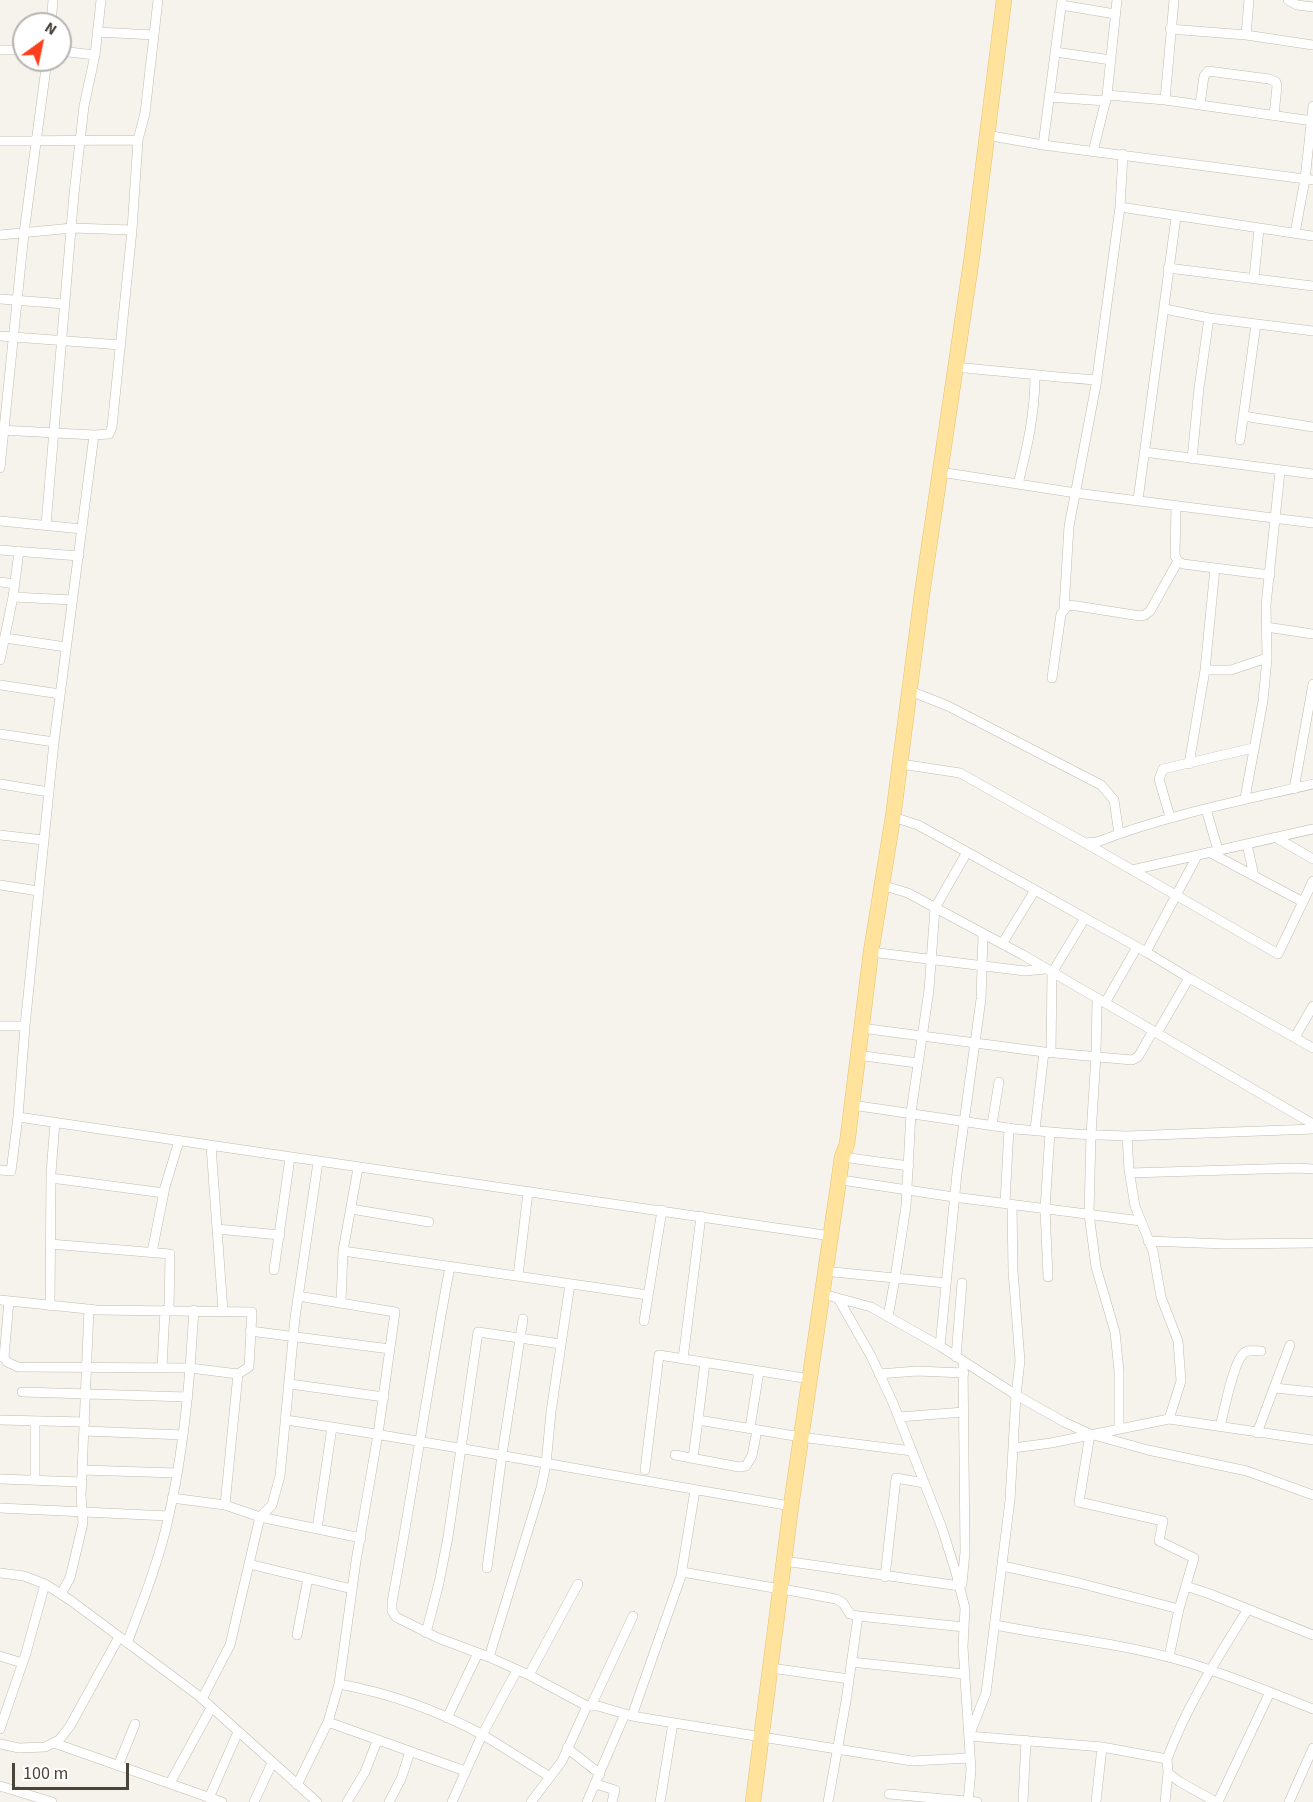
<!DOCTYPE html>
<html>
<head>
<meta charset="utf-8">
<style>
	body { margin:0 }
	#map { position:relative; width:1313px; height:1802px; overflow:hidden; background:#f6f3ec; font-family:"Source Sans 3",sans-serif }
	canvas { display:block }
	.north { position:absolute; left:12px; top:12px; width:60px; height:60px; box-sizing:border-box; background:#fff; border:2px solid #b7b4b0; border-radius:50%; rotate:33deg; font-size:16px; font-weight:700; line-height:24px; text-align:center; color:#4b4439 }
	.north::after { content:''; display:block; margin:auto; width:21px; height:27px; background:#fc3f1d; clip-path:polygon(50% 0,100% 100%,50% 72%,0 100%) }
	.scale { position:absolute; left:12px; top:1763px; width:117px; height:27px; box-sizing:border-box; border:3px solid #4b4439; border-top:0; padding-left:8px; font-size:18px; line-height:21px; white-space:nowrap; color:#4b4439; -webkit-text-stroke:4px #fff; paint-order:stroke }
</style>
</head>
<body>
<div id="map">
<canvas width="1313" height="1802"></canvas>
<div class="north">N</div>
<div class="scale">100 m</div>
</div>
<script>
const context = document.querySelector('canvas').getContext('2d');
context.lineJoin = 'round';
function stroke(path, color, width, dash) { context.strokeStyle = color; context.lineWidth = width; context.lineCap = dash ? 'butt' : 'round'; context.setLineDash(dash || []); context.stroke(path); }
const minor = new Path2D(`
	M1288,0L1297,5L1313,7
	M1061,5L1115,14
	M51,24L53,0
	M1170,29L1246,35L1313,45
	M97,32L154,35
	M1246,35L1249,0
	M0,50H24
	M60,51L95,55
	M1055,52L1111,60
	M1107,95L1165,100L1313,121
	M1049,97L1106,101
	M1165,100L1174,0
	M1200,105L1204,76L1208,71L1269,79L1276,82L1277,86L1274,115
	M986,135L1043,145L1313,180
	M0,141L138,140L145,113L158,0
	M1043,145L1062,0
	M1093,152L1107,95L1117,0
	M1120,207L1313,236
	M1295,233L1305,179L1313,106
	M0,235L72,228L132,230
	M1168,268L1313,286
	M1254,278L1259,229
	M0,299L65,304
	M1165,309L1209,318L1313,331
	M0,336L121,345
	M954,367C1002,371 1049,377 1097,380
	M1243,416L1313,427
	M0,430L94,435L54,742L25,1026L18,1117L831,1236
	M94,435L109,434L112,427L132,230L138,140
	M1240,440L1256,324
	M1144,452L1313,474
	M1192,459L1199,388L1209,318
	M0,468L24,233L47,60
	M940,472L1076,493L1313,523
	M1018,484C1027,449 1035,413 1035,376
	M1138,500L1176,217
	M1176,506L1175,556L1178,561L1183,564L1270,575
	M0,521L82,529
	M46,525L74,194L84,106L95,55L101,0
	M0,550L79,556
	M0,582L15,584
	M13,597L73,600
	M1064,609L1069,526L1096,385L1120,207L1123,154
	M1266,627L1313,634
	M5,638L66,647
	M0,660L13,597L19,551
	M1205,670H1231L1267,658
	M1052,678L1061,614L1068,605L1077,606L1140,616L1145,615L1150,611L1178,561
	M0,685L60,694
	M910,691L948,706L1101,785L1114,800L1119,834
	M0,734L54,742
	M901,764L960,773L1085,843L1097,842C1167,815 1240,801 1313,784
	M1189,764L1205,670L1215,568
	M0,784L49,792
	M1294,789L1313,684
	M1245,798L1263,701L1267,658L1266,605L1280,471
	M1206,809L1218,850
	M893,817L918,825L967,852L1146,952L1189,978L1313,1048
	M1170,817L1159,779L1163,769L1253,748
	M0,835L43,840
	M1275,837L1313,859
	M1087,844L1278,954L1313,881
	M1247,844L1254,876
	M1209,852L1303,902
	M1132,870L1313,829
	M0,885L38,891
	M881,885L908,893L1023,955L1313,1124
	M1002,944L1035,890
	M871,952L1025,971L1045,969
	M1146,952L1197,856
	M1097,998L1096,1055L1091,1135L1089,1214L1096,1267L1115,1332L1119,1371V1429
	M1105,1003L1137,947
	M0,1026H25
	M861,1028L1044,1052L1132,1060L1138,1057L1153,1031
	M1157,1033L1189,978
	M1295,1037L1313,1006
	M1051,1052L1052,973L1085,918
	M857,1055L917,1063
	M852,1105L1015,1129L1075,1134L1127,1136L1313,1129
	M992,1124L999,1082
	M1035,1130L1044,1052
	M1127,1136L1129,1170L1135,1206L1153,1251L1161,1297L1178,1341L1181,1381L1169,1419
	M211,1146L223,1311
	M842,1157L909,1166
	M318,1162L295,1318L280,1476L272,1505L260,1517L361,1538
	M0,1170L11,1171L18,1117
	M1130,1173L1296,1168L1313,1169
	M51,1178L164,1193
	M848,1181L954,1197L1141,1221
	M1005,1203L1009,1128
	M1012,1204L1013,1271L1020,1361L1016,1395L1010,1500L986,1693L969,1736L1102,1747L1167,1759C1187,1705 1218,1657 1248,1609
	M351,1209L429,1222
	M217,1229L280,1235
	M1148,1241L1225,1244L1313,1243
	M50,1244L170,1254L169,1310
	M343,1251L648,1295
	M152,1252L165,1187L179,1141
	M450,1266C429,1378 413,1490 392,1602V1611L396,1617L438,1638L489,1657L531,1676L587,1706H598L632,1716L662,1721L912,1761L970,1758
	M274,1270L290,1158
	M833,1272L895,1278L888,1317
	M518,1276L528,1192
	M1048,1277L1045,1209L1050,1132
	M946,1283L895,1278L906,1206L911,1112L929,990L935,908L967,852
	M830,1296L871,1307L940,1346L1016,1395L1064,1422L1090,1434L1148,1450L1247,1471L1313,1495
	M838,1298L871,1356L893,1403L942,1528L956,1573L965,1608L963,1647L971,1770L968,1802
	M0,1300L97,1310L252,1312L249,1367L238,1374L225,1505
	M341,1302L343,1251L358,1168
	M50,1306L51,1173L55,1122
	M194,1310L190,1368L238,1374
	M644,1321L662,1210
	M250,1331L390,1349
	M940,1346L957,1173L981,999L983,935
	M0,1357H4L9,1301
	M4,1357L7,1362L18,1367L190,1368C186,1417 180,1467 169,1515C160,1558 143,1601 127,1643
	M956,1357L962,1283
	M683,1359L701,1216
	M705,1362L698,1420L801,1437
	M162,1367L165,1310
	M879,1374L917,1371L964,1373
	M290,1384L384,1397
	M1275,1388L1313,1392
	M22,1392L188,1397
	M899,1417L964,1412
	M0,1420L85,1422
	M286,1420C455,1445 622,1478 791,1506
	M1220,1427C1224,1411 1233,1364 1243,1354C1247,1349 1255,1351 1261,1351
	M750,1428L759,1371
	M85,1431L183,1435
	M1257,1433L1290,1345
	M808,1438L912,1451
	M1013,1448L1051,1443L1169,1419L1313,1440
	M675,1455L739,1467L746,1466L752,1456L757,1430
	M693,1458L698,1420
	M82,1470L177,1473
	M645,1470L659,1355L810,1379
	M0,1479L82,1482
	M35,1480V1421
	M172,1498L225,1505L260,1517L230,1645L202,1699
	M0,1508L169,1516
	M317,1529L332,1427
	M791,1562L960,1586
	M249,1564L352,1589
	M1003,1566L1079,1583L1179,1609L1194,1558L1159,1541L1163,1521L1079,1502L1090,1434
	M487,1568L502,1455L523,1319
	M682,1572L780,1589
	M0,1573L24,1576L45,1584L70,1600L199,1696L317,1802
	M885,1577L896,1478L924,1483
	M962,1584L965,1552L963,1362
	M1186,1586L1210,1594L1313,1635
	M788,1590L836,1599L843,1603L850,1614L858,1616
	M61,1594L70,1578L83,1523L81,1496L89,1309
	M995,1625C1056,1637 1119,1643 1179,1660C1225,1673 1269,1692 1313,1709
	M426,1633L439,1583L448,1537L478,1332L561,1344
	M297,1635L308,1578
	M0,1656L22,1663
	M489,1657L541,1488L546,1464L551,1412L570,1284
	M1169,1657L1179,1609
	M851,1662L964,1674
	M778,1669L849,1679
	M529,1675L578,1584
	M339,1684C388,1693 439,1711 483,1735C506,1749 528,1763 550,1777
	M591,1706L633,1616
	M632,1716L681,1576L695,1490
	M447,1718L478,1653
	M328,1722L465,1771
	M0,1729L26,1653L45,1584
	M54,1743L222,1802
	M0,1744L19,1748L45,1747L59,1740L70,1726L119,1637
	M567,1748L600,1774
	M1167,1759L1168,1773L1180,1782L1216,1802
	M118,1766L135,1724
	M170,1783L211,1708
	M596,1784L615,1790L612,1802
	M297,1785L328,1722L339,1684L356,1561L378,1434L395,1312L298,1296
	M0,1786L52,1802
	M889,1794L977,1802
	M209,1798L238,1732
	M254,1802L272,1763
	M347,1802L365,1772L377,1741
	M389,1802L401,1779L410,1752
	M452,1802L482,1735L517,1670
	M531,1802L562,1761L587,1706
	M587,1802L625,1714
	M660,1802L673,1723
	M828,1802L846,1701L858,1616L964,1627
	M1023,1802L1026,1740
	M1096,1802L1102,1747
	M1165,1802L1168,1773
	M1218,1802L1270,1692
	M1289,1802L1313,1748`);
const primary = new Path2D(`
	M753,1802L791,1506L839,1179L842,1157L847,1144L871,952L893,817L922,594L972,256L1004,0`);
stroke(minor, '#c2bbae', 10);
stroke(primary, '#e6c16a', 16);
stroke(minor, '#fff', 9);
stroke(primary, '#ffe39c', 15);
</script>
</body>
</html>
